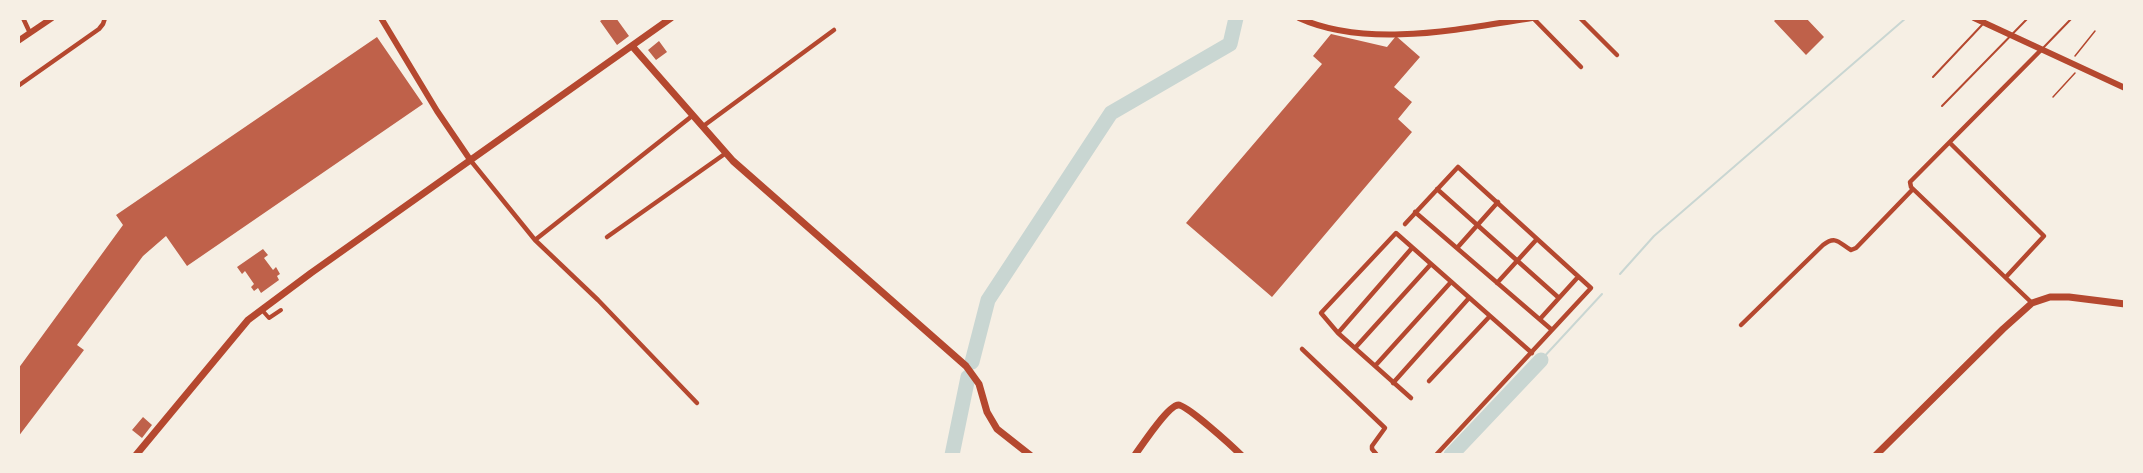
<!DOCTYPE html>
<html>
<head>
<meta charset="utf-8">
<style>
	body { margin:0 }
	#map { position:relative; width:2143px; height:473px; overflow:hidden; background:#f6efe4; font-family:Ubuntu,sans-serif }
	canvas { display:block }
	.frame { position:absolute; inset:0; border:20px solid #f6efe4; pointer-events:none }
</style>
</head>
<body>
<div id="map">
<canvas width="2143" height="473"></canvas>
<div class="frame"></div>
</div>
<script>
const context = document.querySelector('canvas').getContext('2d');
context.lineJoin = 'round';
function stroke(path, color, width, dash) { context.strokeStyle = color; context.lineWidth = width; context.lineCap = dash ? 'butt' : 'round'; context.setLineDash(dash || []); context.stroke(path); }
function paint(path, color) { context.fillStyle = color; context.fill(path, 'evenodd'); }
stroke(new Path2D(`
	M1620,274L1654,236L1906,18
	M1541,360L1602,294`), '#c9d6d2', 2);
stroke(new Path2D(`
	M972,362L988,300L1111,113L1230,44L1236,18
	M952,455L968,377
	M1451,455L1541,360`), '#c9d6d2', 15);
paint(new Path2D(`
	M605,18H616L629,36L617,45L600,21Z
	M1777,18H1806L1824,37L1806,55L1774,21Z
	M1331,34L1387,47L1396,36L1420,57L1394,87L1412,102L1398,119L1412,132L1272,297L1186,223L1322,64L1313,56Z
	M377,37L423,104L187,266L166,236L143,256L77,345L84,350L18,437V369L123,225L116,215Z
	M659,41L667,52L656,60L648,50Z
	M263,249L268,255L264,258L273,270L276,267L280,274L277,276L279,280L261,293L258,288L254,291L251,287L254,284L245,271L242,274L237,267Z
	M143,417L152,425L142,438L132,430Z`), '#bf614a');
stroke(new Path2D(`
	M2075,56L2095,31
	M2053,97L2075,73`), '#b5482f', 1.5);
stroke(new Path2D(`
	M2043,48L2072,18
	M1933,77L1982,25
	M1942,106L2028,18`), '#b5482f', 2);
stroke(new Path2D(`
	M262,310L269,318L281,310`), '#b5482f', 4);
stroke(new Path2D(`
	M23,18L30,33
	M1533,18L1581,67
	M1580,18L1617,55
	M18,86L99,29L103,24L105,18
	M702,127L834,30
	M1950,143L2044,236L2006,277
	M471,161L535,240L598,300L697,403
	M1437,189L1559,298
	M1415,212L1552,330
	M1405,224L1458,167L1591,288L1436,455
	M607,237L726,153
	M535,240L692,116
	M1457,248L1498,202
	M1497,283L1537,239
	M2032,303L1911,187L1910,182L2041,50
	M1540,319L1578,277
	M1741,325L1823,245C1836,235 1839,243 1851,250L1856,248L1913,189
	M1338,333L1412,248
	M1355,348L1431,264
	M1302,349L1385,428L1372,446V449L1377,455
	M1375,366L1451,282
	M1429,381L1490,316
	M1393,383L1469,298
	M1411,398L1338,333L1321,313L1396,233L1532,353`), '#b5482f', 4.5);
stroke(new Path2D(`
	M381,18L437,111L471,161
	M1299,18C1367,49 1460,29 1532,18
	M1974,18L2125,88
	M18,41L52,18`), '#b5482f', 6);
stroke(new Path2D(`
	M632,46L733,161L966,366L979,384L987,412L997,429L1030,455
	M136,455L248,320L311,273L671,18
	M1135,455C1142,445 1168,406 1178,405C1186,404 1233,447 1241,455
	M1876,455L2003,329L2032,303L2050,297H2069L2125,304`), '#b5482f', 7);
</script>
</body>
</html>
